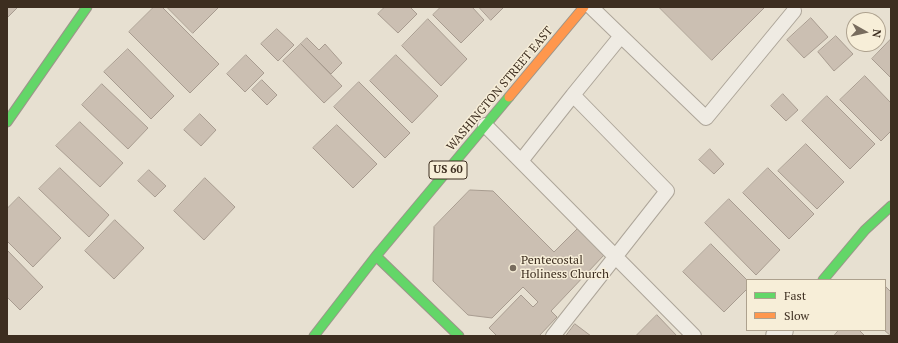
<!DOCTYPE html>
<html>
<head>
<meta charset="utf-8">
<style>
	body { margin:0 }
	#map { position:relative; width:898px; height:343px; overflow:hidden; background:#e7e0d1; font-family:"PT Serif",serif }
	canvas { display:block }
	.frame { position:absolute; inset:0; border:8px solid #3d2e20; pointer-events:none }
	.legend { position:absolute; left:746px; top:279px; width:140px; height:52px; box-sizing:border-box; background:#f7eed8; border:1px solid #ada18e; margin:0; padding:5px 7px; list-style:none; font-size:12px; color:#3d2e20 }
	.legend li { display:flex; align-items:center; gap:8px; height:20px }
	.legend b { width:20px; border:1px solid #ada18e }
	.north { position:absolute; left:846px; top:12px; width:40px; height:40px; box-sizing:border-box; background:#f7eed8; border:1px solid #ada18e; border-radius:50%; rotate:98deg; font-size:11px; font-weight:700; line-height:16px; text-align:center; color:#3d2e20 }
	.north::after { content:''; display:block; margin:auto; width:14px; height:18px; background:#786c5e; clip-path:polygon(50% 0,100% 100%,50% 72%,0 100%) }
</style>
</head>
<body>
<div id="map">
<canvas width="898" height="343"></canvas>
<div class="frame"></div>
<ul class="legend">
<li><b style="height:5px;background:#63d668"></b>Fast</li>
<li><b style="height:5px;background:#ff974d"></b>Slow</li>
</ul>
<div class="north">N</div>
</div>
<script>
const context = document.querySelector('canvas').getContext('2d');
context.lineJoin = 'round';
function paint(path, color) { context.fillStyle = color; context.fill(path, 'evenodd'); }
function stroke(path, color, width, dash) { context.strokeStyle = color; context.lineWidth = width; context.lineCap = dash ? 'butt' : 'round'; context.setLineDash(dash || []); context.stroke(path); }
function label(font, color, halo, rows, align = 'center') {
  context.font = font + ' "PT Serif",serif'; context.lineWidth = 3; context.setLineDash([]); context.textBaseline = 'middle'; context.strokeStyle = halo; context.fillStyle = color; for (const [text, x, y, turn = 0] of rows) {
    context.save(); context.translate(x, y); context.rotate((+turn || 0) * Math.PI / 180); context.textAlign = isNaN(turn) ? turn : align; if (halo) context.strokeText(text, 0, 0); context.fillText(text, 0, 0); context.restore();
  }
}
const building = new Path2D(`
	M7,7H18L7,18Z
	M154,7H162L219,64L190,93L129,32Z
	M167,7H219L193,33Z
	M385,7H410L417,14L398,33L378,14Z
	M441,7H472L484,20L461,43L433,15Z
	M479,7H504L491,20Z
	M659,7H765L712,60Z
	M811,18L828,37L804,58L787,40Z
	M428,19L467,59L441,86L402,46Z
	M277,29L294,45L278,61L261,44Z
	M836,36L853,54L834,71L818,52Z
	M307,38L319,50L325,44L342,63L331,74L301,44Z
	M891,39V78L872,59Z
	M301,44L342,86L324,103L283,61Z
	M128,49L174,96L151,119L104,72Z
	M246,55L264,73L245,92L227,74Z
	M396,55L438,96L412,123L370,81Z
	M865,76L891,103V131L881,141L840,100Z
	M262,80L277,95L267,105L252,90Z
	M359,82L410,133L385,158L334,107Z
	M102,84L148,128L128,149L82,105Z
	M783,94L798,110L786,121L771,106Z
	M827,96L875,144L850,169L802,121Z
	M200,114L216,130L201,146L184,130Z
	M80,122L123,163L100,187L56,146Z
	M337,125L377,164L353,188L313,148Z
	M806,144L844,182L817,209L778,171Z
	M710,149L724,164L714,174L699,160Z
	M60,168L109,215L89,237L39,189Z
	M768,168L814,214L789,239L743,193Z
	M149,170L166,186L155,197L138,181Z
	M205,178L235,207L204,240L174,211Z
	M470,190L493,191L554,252L578,228L605,254L551,311L557,317L539,336H497L489,328L521,295L533,307L538,302L523,287L492,318L468,315L433,281L434,227Z
	M19,197L61,238L33,267L7,241V209Z
	M729,199L780,250L756,275L705,223Z
	M115,220L144,248L114,279L85,251Z
	M711,244L747,280V289L724,312L683,272Z
	M7,250L43,287L20,310L7,297Z
	M886,287L891,292V336L884,330Z
	M657,315L677,336H636Z
	M575,324L591,336H566Z
	M839,330H859L865,336H834Z`);
paint(building, '#cbbfb2');
stroke(building, '#a89c90', 1);
const lane = new Path2D(`
	M621,36L706,118L794,11
	M485,125L694,336
	M521,161L573,95
	M553,336L667,191L573,95L621,36L591,7`);
const street = new Path2D(`
	M777,336L782,330`);
const fast = new Path2D(`
	M7,122L87,7
	M376,256L459,336
	M823,280L865,230L891,206
	M314,336L376,256L509,97`);
const slow = new Path2D(`
	M509,97L584,7`);
stroke(lane, '#ada599', 16);
stroke(street, '#ada599', 24);
stroke(fast, '#9c958a', 11);
stroke(slow, '#9c958a', 11);
stroke(lane, '#efebe3', 14);
stroke(street, '#efebe3', 22);
stroke(fast, '#63d668', 9);
stroke(slow, '#ff974d', 9);
for (const [x, y, r, color] of [
	[513,268,4,"#786c5e"]
]) { const dot = new Path2D(); dot.arc(x, y, r, 0, 2 * Math.PI); context.fillStyle = color; context.fill(dot); stroke(dot, '#f7eed8', 1.5); }
for (const [x, y, w] of [
	[448,170,38]
]) { const box = new Path2D(); box.roundRect(x - w / 2, y - 9, w, 18, 3); context.fillStyle = '#f7eed8'; context.fill(box); stroke(box, '#3d2e20', 1); }
label('bold 11px', '#3d2e20', null, [
	["US 60",448,170]
]);
label('12px', '#3d2e20', '#f7eed8', [
	["WASHINGTON STREET EAST",500,89,-50]
]);
label('12px', '#3d2e20', '#f7eed8', [
	["Pentecostal",521,261],
	["Holiness Church",521,275]
], 'left');
</script>
</body>
</html>
